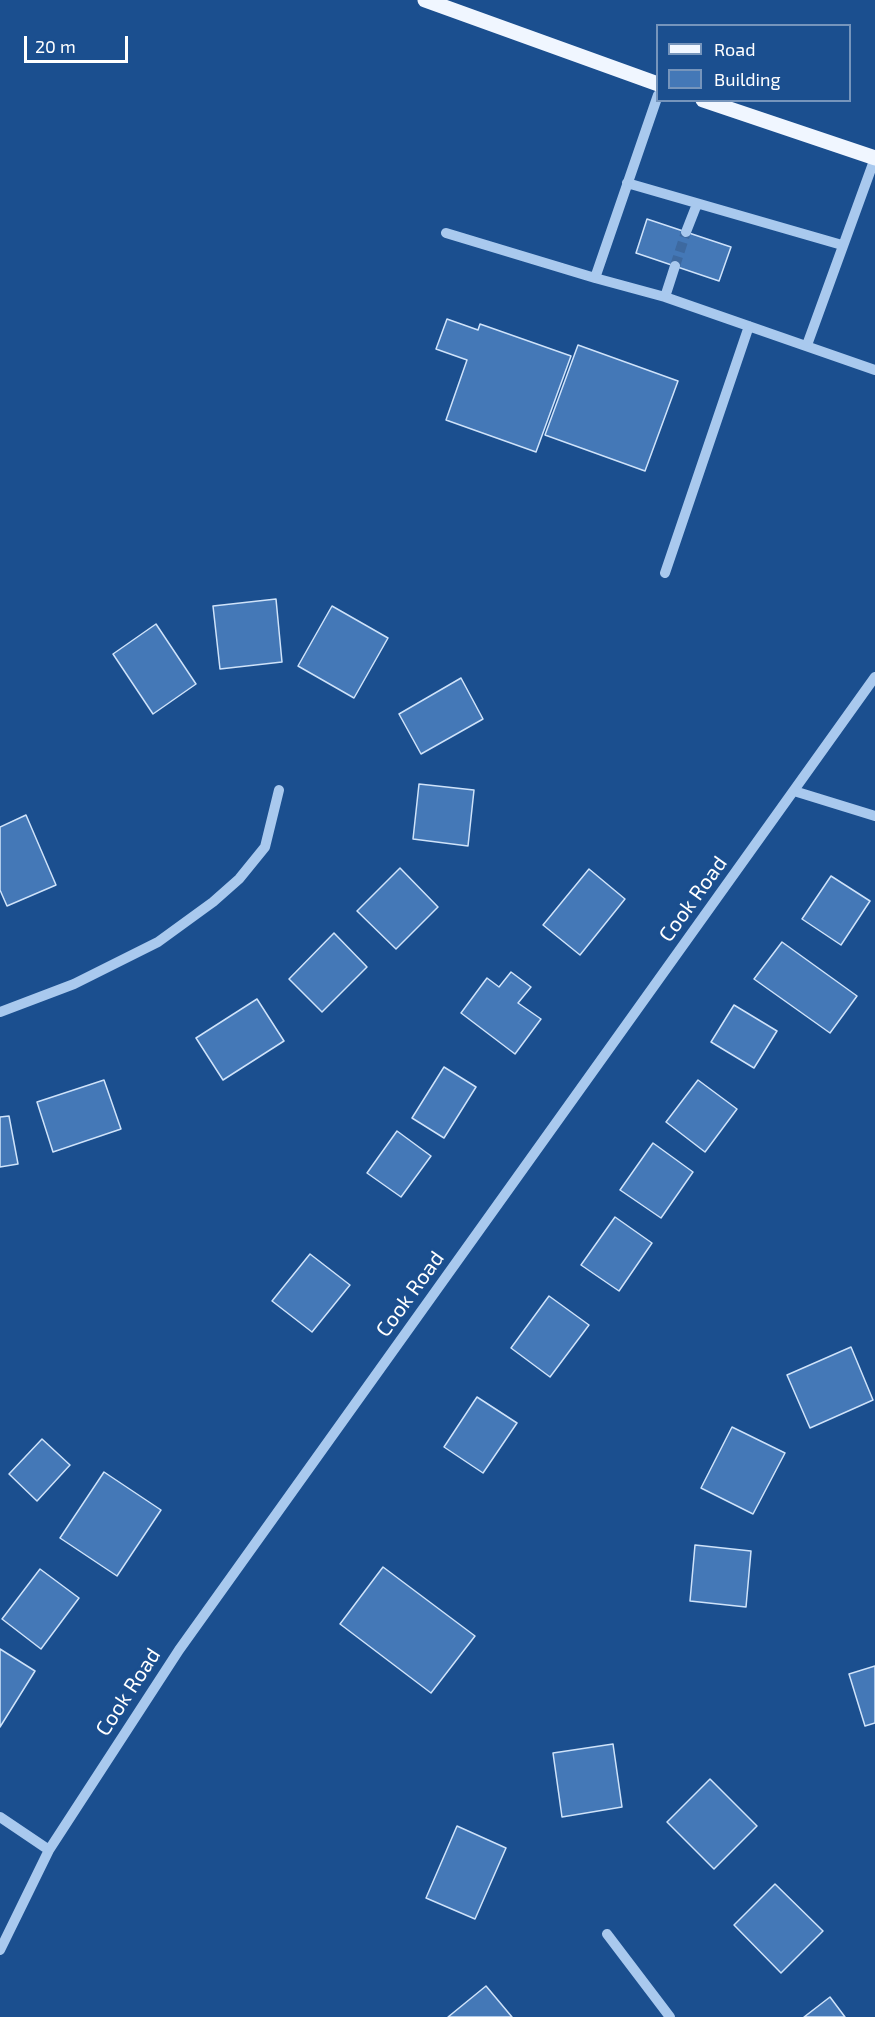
<!DOCTYPE html>
<html>
<head>
<meta charset="utf-8">
<style>
	body { margin:0 }
	#map { position:relative; width:875px; height:2017px; overflow:hidden; background:#1b4f8f; font-family:"Exo 2",sans-serif }
	canvas { display:block }
	.legend { position:absolute; left:656px; top:24px; width:195px; height:78px; box-sizing:border-box; background:#1b4f8f; border:2px solid #7695bc; margin:0; padding:8px 10px; list-style:none; font-size:18px; color:#fff }
	.legend li { display:flex; align-items:center; gap:12px; height:30px }
	.legend b { width:30px; border:2px solid #7695bc }
	.scale { position:absolute; left:24px; top:36px; width:104px; height:27px; box-sizing:border-box; border:3px solid #fff; border-top:0; padding-left:8px; font-size:18px; line-height:21px; white-space:nowrap; color:#fff; -webkit-text-stroke:4px #1b4f8f; paint-order:stroke }
</style>
</head>
<body>
<div id="map">
<canvas width="875" height="2017"></canvas>
<ul class="legend">
<li><b style="height:8px;background:#f0f6ff"></b>Road</li>
<li><b style="height:16px;background:#4478b7"></b>Building</li>
</ul>
<div class="scale">20 m</div>
</div>
<script>
const context = document.querySelector('canvas').getContext('2d');
context.lineJoin = 'round';
function paint(path, color) { context.fillStyle = color; context.fill(path, 'evenodd'); }
function stroke(path, color, width, dash) { context.strokeStyle = color; context.lineWidth = width; context.lineCap = dash ? 'butt' : 'round'; context.setLineDash(dash || []); context.stroke(path); }
function label(font, color, halo, rows, align = 'center') {
  context.font = font + ' "Exo 2",sans-serif'; context.lineWidth = 6; context.setLineDash([]); context.textBaseline = 'middle'; context.strokeStyle = halo; context.fillStyle = color; for (const [text, x, y, turn = 0] of rows) {
    context.save(); context.translate(x, y); context.rotate((+turn || 0) * Math.PI / 180); context.textAlign = isNaN(turn) ? turn : align; if (halo) context.strokeText(text, 0, 0); context.fillText(text, 0, 0); context.restore();
  }
}
const building = new Path2D(`
	M647,219L731,247L719,281L636,253Z
	M447,319L478,330L480,324L571,356L536,452L446,420L467,360L436,349Z
	M578,345L678,381L645,471L545,435Z
	M276,599L282,662L220,669L213,606Z
	M332,606L388,638L354,698L298,666Z
	M156,624L196,684L153,714L113,654Z
	M461,678L483,719L421,754L399,714Z
	M419,784L474,790L468,846L413,839Z
	M26,815L56,885L7,906L0,890V827Z
	M400,868L438,907L396,949L357,911Z
	M589,869L625,899L580,955L543,925Z
	M831,876L870,901L841,945L802,919Z
	M334,933L367,967L322,1012L289,979Z
	M782,942L857,996L830,1033L754,979Z
	M511,972L531,987L518,1003L541,1019L515,1054L461,1013L487,978L499,987Z
	M257,999L284,1041L223,1080L196,1038Z
	M734,1005L777,1031L754,1068L711,1042Z
	M444,1067L476,1087L444,1138L412,1118Z
	M104,1080L121,1129L53,1152L37,1102Z
	M698,1080L737,1109L705,1152L666,1122Z
	M9,1116L18,1164L0,1167V1117Z
	M397,1131L431,1156L401,1197L367,1173Z
	M653,1143L693,1172L661,1218L620,1190Z
	M615,1217L652,1243L619,1291L581,1265Z
	M310,1254L350,1285L312,1332L272,1301Z
	M549,1296L589,1325L550,1377L511,1348Z
	M851,1347L873,1400L810,1428L787,1375Z
	M477,1397L517,1423L483,1473L444,1447Z
	M732,1427L785,1453L753,1514L701,1488Z
	M42,1439L70,1465L37,1501L9,1474Z
	M104,1472L161,1510L117,1576L60,1538Z
	M695,1545L751,1551L746,1607L690,1601Z
	M383,1567L475,1636L431,1693L340,1624Z
	M40,1569L79,1598L41,1649L2,1619Z
	M0,1649L35,1671L0,1727Z
	M875,1666V1723L865,1726L849,1674Z
	M613,1744L622,1807L562,1817L553,1753Z
	M710,1779L757,1826L714,1869L667,1822Z
	M457,1826L506,1848L475,1919L426,1898Z
	M775,1884L823,1931L781,1973L734,1925Z
	M486,1986L512,2017H448Z
	M830,1997L845,2017H804Z`);
paint(building, '#4478b7');
stroke(building, '#cfe3fa', 1.5);
stroke(new Path2D(`
	M675,266L686,232`), '#3d69a0', 10, [10, 5]);
stroke(new Path2D(`
	M658,95L595,278L665,297L875,370
	M627,183L842,245
	M686,232L697,204
	M446,233L595,278
	M665,297L675,266
	M807,345L875,158
	M665,573L749,326
	M794,791L875,816
	M0,1012L74,984L158,942L213,902L239,879L265,847L279,790
	M0,1817L49,1850
	M607,1934L670,2017
	M0,1950L49,1850L179,1650L875,677`), '#a9c9ee', 10);
stroke(new Path2D(`
	M425,0L658,84
	M703,100L875,158`), '#f0f6ff', 15);
label('21px', '#fff', '#1b4f8f', [
	["Cook Road",693,899,-54],
	["Cook Road",410,1294,-54],
	["Cook Road",128,1692,-57]
]);
</script>
</body>
</html>
